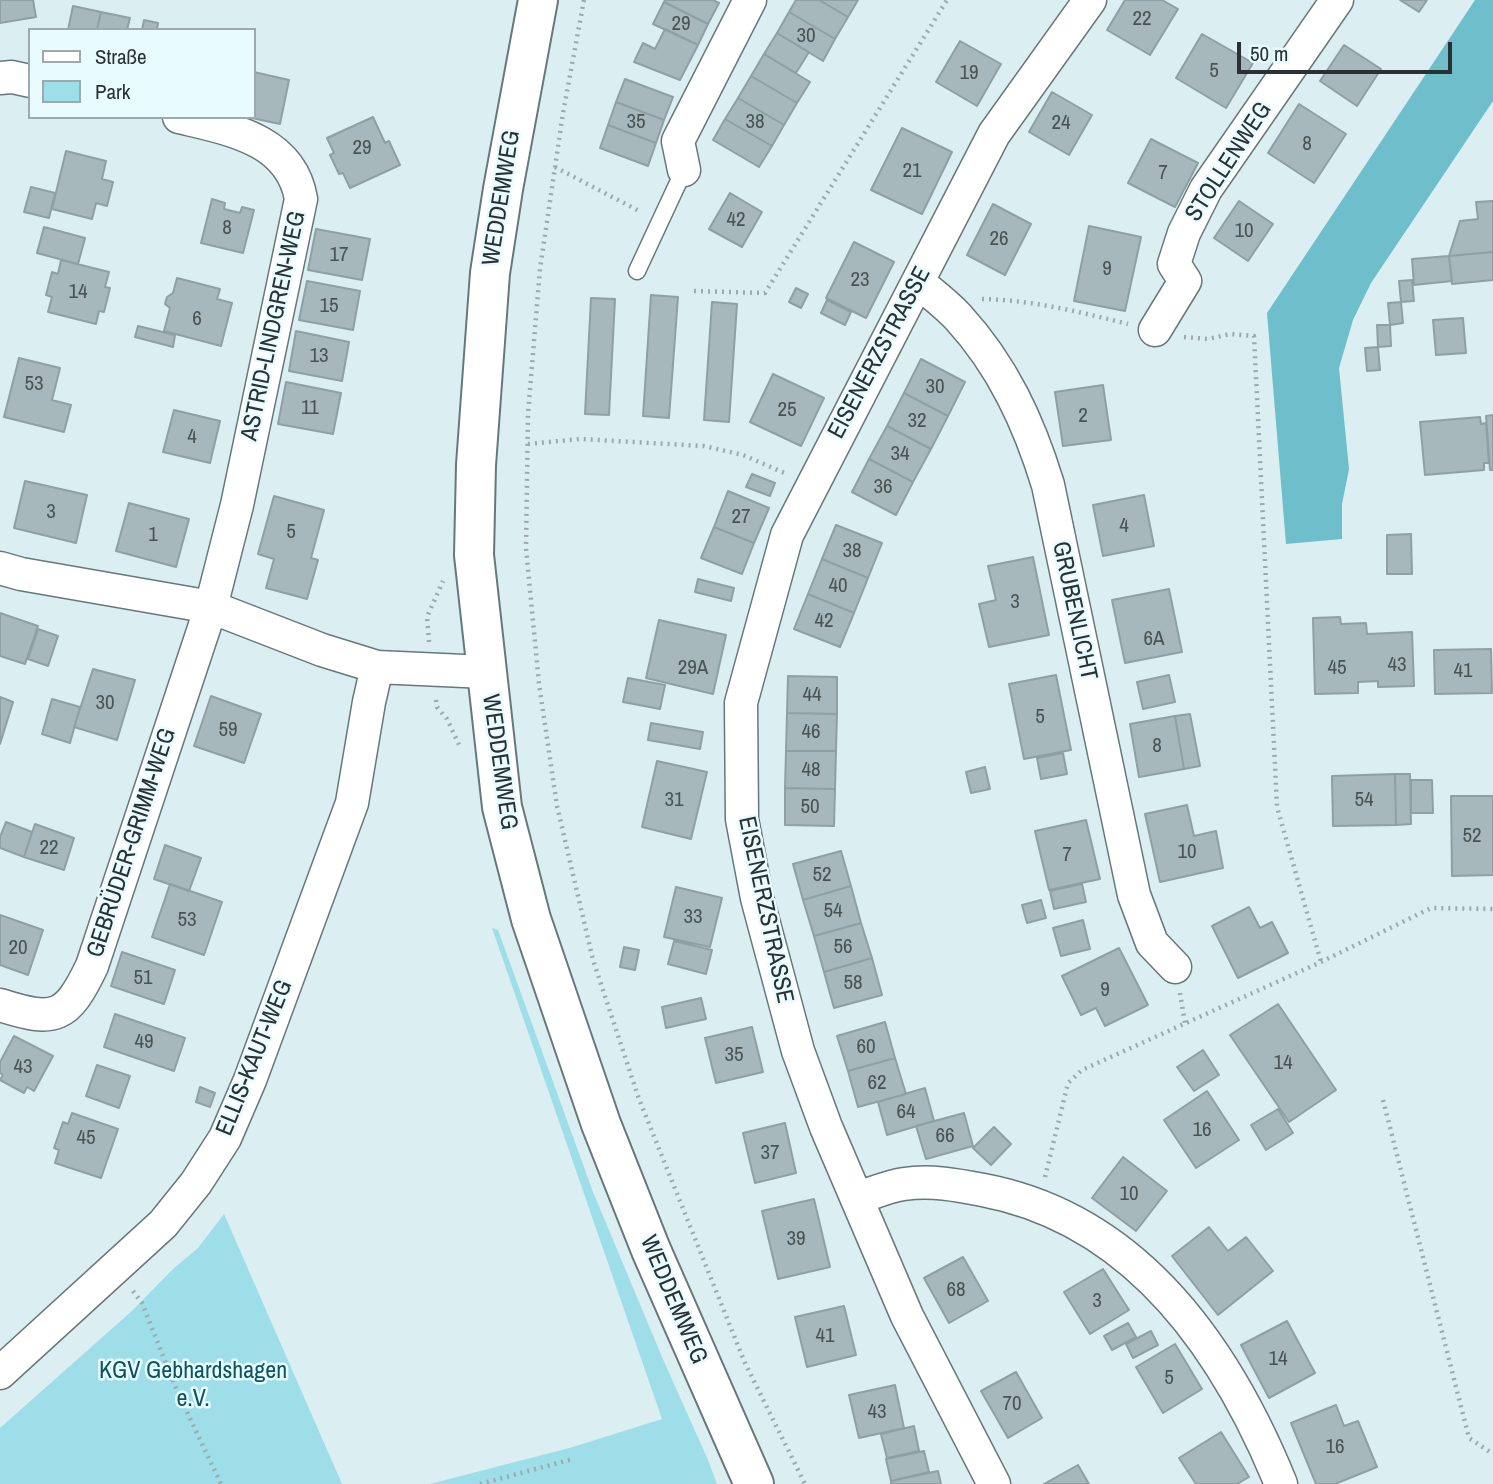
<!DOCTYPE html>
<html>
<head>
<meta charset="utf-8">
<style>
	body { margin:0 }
	#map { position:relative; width:1493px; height:1484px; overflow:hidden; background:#dbeef1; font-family:"Archivo Narrow",sans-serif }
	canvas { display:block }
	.legend { position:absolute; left:28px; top:28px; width:228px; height:91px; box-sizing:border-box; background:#e8fbff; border:2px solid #9caaad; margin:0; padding:9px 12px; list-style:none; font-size:21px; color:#2a3132 }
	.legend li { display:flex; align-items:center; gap:14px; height:35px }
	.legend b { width:35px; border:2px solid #9caaad }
	.scale { position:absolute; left:1237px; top:42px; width:215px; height:32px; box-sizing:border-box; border:4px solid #2a3132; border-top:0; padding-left:9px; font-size:21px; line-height:24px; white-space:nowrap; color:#2a3132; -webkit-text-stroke:5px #e8fbff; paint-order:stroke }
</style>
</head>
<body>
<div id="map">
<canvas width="1493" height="1484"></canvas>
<ul class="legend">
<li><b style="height:9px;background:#fff"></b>Straße</li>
<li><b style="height:19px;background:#9ddee8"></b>Park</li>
</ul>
<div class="scale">50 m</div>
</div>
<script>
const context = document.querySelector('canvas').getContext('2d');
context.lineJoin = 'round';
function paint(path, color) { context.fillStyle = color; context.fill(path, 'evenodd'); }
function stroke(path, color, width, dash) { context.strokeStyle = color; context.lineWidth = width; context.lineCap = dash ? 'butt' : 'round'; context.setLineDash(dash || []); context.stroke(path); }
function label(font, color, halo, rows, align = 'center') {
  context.font = font + ' "Archivo Narrow",sans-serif'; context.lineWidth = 5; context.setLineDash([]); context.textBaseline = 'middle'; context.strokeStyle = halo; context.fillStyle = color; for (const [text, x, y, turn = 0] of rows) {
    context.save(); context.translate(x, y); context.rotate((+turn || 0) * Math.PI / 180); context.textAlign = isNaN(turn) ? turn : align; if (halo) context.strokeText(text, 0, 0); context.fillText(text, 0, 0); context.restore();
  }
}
paint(new Path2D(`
	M492,928L498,930L593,1192L662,1357L708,1460L717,1484H430L573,1447L662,1419Z
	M224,1214L342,1484H0V1428L133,1310L173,1269L198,1248Z`), '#9ddee8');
paint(new Path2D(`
	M1475,0H1493V101L1371,283L1353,320L1339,368L1349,469L1342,504V539L1286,544L1267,313Z`), '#6ebecb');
const building = new Path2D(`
	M0,0H33L36,17L0,23Z
	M665,0H713L719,3L708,24L664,2Z
	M796,0H819L848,17L835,39L789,12Z
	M819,0H858L848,17Z
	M1125,0H1162L1178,9L1150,55L1107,30Z
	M1400,0H1427L1419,12Z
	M664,2L708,24L698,45L653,24Z
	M73,6L101,12L97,30H68Z
	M101,12L130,18L127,30H97Z
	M789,12L835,39L823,61L777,33Z
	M144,20L158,23L157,30H142Z
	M665,29L698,45L680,80L634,62L643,43L655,49Z
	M777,33L809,52L796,73L764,54Z
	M1202,34L1253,63L1226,108L1176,78Z
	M960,41L1001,64L977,106L936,82Z
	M1344,45L1381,69L1357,106L1320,81Z
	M764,54L810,82L797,103L751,76Z
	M254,72L289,80L280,124L247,117H254Z
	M751,76L797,103L784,125L738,98Z
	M625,79L673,97L664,120L616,102Z
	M1052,92L1092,115L1069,155L1029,132Z
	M738,98L784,125L772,146L725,119Z
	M616,102L664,120L656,143L608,125Z
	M1299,104L1346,134L1314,183L1268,153Z
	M373,117L385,143L389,141L400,165L350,188L343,173L339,174L330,155L334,153L327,138Z
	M725,119L772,146L759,167L713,140Z
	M608,125L656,143L648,166L600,148Z
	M902,128L952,152L922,214L871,190Z
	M1151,139L1198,163L1175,207L1128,183Z
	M66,151L106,161L102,179L113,182L107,206L96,203L92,219L52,209Z
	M31,187L55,193L49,218L24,212Z
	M730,193L762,212L742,247L709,229Z
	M212,199L225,203L224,209L240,213L242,207L254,210L243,253L201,243Z
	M1239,201L1273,224L1248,261L1214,238Z
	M1493,201V252L1449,256L1460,221L1478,219L1476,202Z
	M993,204L1031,224L1005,275L967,255Z
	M1089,226L1141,237L1125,311L1074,301Z
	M44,227L85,238L78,264L37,253Z
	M316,229L370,239L362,280L308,270Z
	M854,242L894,262L866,318L826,298Z
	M1493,252V280L1452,284L1449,256Z
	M1449,256L1452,281L1414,285L1412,259Z
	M61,260L109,272L105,287L110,288L104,312L99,311L96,324L48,312L52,297L46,295L52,272L58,274Z
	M177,278L220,289L217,299L232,303L221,346L164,331L170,308L165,304L167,297L173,293Z
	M1412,280L1414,301L1401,302L1399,281Z
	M307,281L360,291L353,330L299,320Z
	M796,288L808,294L801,308L789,302Z
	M651,295L678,297L669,418L643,416Z
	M591,298L615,299L609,415L585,414Z
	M827,300L851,312L845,325L821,313Z
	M712,302L737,304L729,422L704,420Z
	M1401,302L1403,323L1390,325L1388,303Z
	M1463,318L1466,353L1436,355L1433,320Z
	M1377,325H1390L1391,346L1378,347Z
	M138,326L175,335L173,347L135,337Z
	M296,331L349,342L342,381L289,371Z
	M1378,347L1380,370L1367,371L1365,348Z
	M19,358L60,368L52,400L71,405L64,432L4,417Z
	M921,359L965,382L948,416L904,393Z
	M773,374L824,398L801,446L750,422Z
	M286,382L341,393L333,434L278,424Z
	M1103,385L1111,440L1063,446L1055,392Z
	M904,393L948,416L931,449L887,426Z
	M174,410L220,421L210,463L163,452Z
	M1493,415V470H1490L1486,416Z
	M1480,417L1481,424L1486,423L1489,463H1484V470L1425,475L1420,422Z
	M887,426L931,449L913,482L869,459Z
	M869,459L913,482L896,515L852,492Z
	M752,474L775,483L770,496L746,487Z
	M25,481L87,495L76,543L14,528Z
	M728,491L769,508L754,543L714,527Z
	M1144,495L1154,546L1103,556L1093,505Z
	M274,496L324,510L311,558L318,560L307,599L266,588L274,559L258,554Z
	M129,503L189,519L176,567L116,551Z
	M836,525L882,543L868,578L822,559Z
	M714,527L754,543L742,574L701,558Z
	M1411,534L1412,574H1387V535Z
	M1033,557L1049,635L989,647L979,604L996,600L988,566Z
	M822,559L868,578L854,613L808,594Z
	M698,579L734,588L731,601L695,592Z
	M1169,589L1182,652L1125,663L1112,600Z
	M808,594L854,613L840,647L794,629Z
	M0,613L38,626L25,664L0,656Z
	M1340,617L1341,624L1366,623L1367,634L1412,632L1414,686L1378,687V681L1358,682V693L1315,694L1313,618Z
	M659,620L726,635L713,694L646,678Z
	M38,629L58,636L48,666L28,659Z
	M1491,649L1492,693L1435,694L1434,650Z
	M93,669L135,680L117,740L74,727Z
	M1056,675L1071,750L1024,759L1009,684Z
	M1169,675L1175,702L1143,709L1137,682Z
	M788,676L837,677V714L787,713Z
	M628,678L665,685L660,709L623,702Z
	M211,696L261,714L244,763L194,746Z
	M0,697L13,702L0,744Z
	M52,699L80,707L70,743L42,734Z
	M787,713L837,714L836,751H786Z
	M1190,714L1200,766L1184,769L1175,716Z
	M1175,716L1184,769L1139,777L1130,724Z
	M651,723L703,732L700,749L648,740Z
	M786,751H836L835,789L785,788Z
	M1063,753L1067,774L1041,779L1037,758Z
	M657,761L707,772L691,839L642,827Z
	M985,767L990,789L971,793L966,772Z
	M1395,774H1410L1411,824L1396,825Z
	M1395,774L1396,825L1333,826L1332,776Z
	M1411,780H1432L1433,813H1411Z
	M785,788L835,789L834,826L785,825Z
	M1451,796H1493V875L1452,876Z
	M1187,805L1194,836L1216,831L1223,868L1160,882L1145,814Z
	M1086,820L1100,879L1049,890L1035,831Z
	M6,822L32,832L24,857L0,848V837Z
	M35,824L74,838L64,870L24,857Z
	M165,845L201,858L189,891L154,879Z
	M841,851L851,886L803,900L793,864Z
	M170,884L222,902L204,955L152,937Z
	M1082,884L1086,902L1054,909L1050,891Z
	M851,886L861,923L814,936L803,900Z
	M676,887L722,898L710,947L664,937Z
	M1041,900L1046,918L1027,923L1022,905Z
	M1249,907L1260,928L1272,922L1288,953L1238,978L1212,926Z
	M0,915L43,930L28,975L0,965Z
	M1083,920L1090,949L1061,956L1053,928Z
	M861,923L872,958L824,972L814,936Z
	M674,941L712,950L706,974L668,964Z
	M624,947L639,950L635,970L620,967Z
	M1119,948L1148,1005L1105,1026L1096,1008L1081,1015L1062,976Z
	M122,952L175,970L164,1004L111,986Z
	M872,958L882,995L834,1008L824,972Z
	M701,998L706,1019L666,1028L662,1007Z
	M1278,1004L1336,1090L1289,1122L1230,1035Z
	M115,1014L185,1038L174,1071L104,1047Z
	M885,1022L895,1058L848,1071L837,1036Z
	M752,1027L763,1072L716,1083L705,1038Z
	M14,1036L53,1056L34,1091L27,1087L24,1093L0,1080L3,1075L0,1073V1062Z
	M1203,1050L1219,1075L1194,1091L1177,1067Z
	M895,1058L906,1094L858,1107L848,1071Z
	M97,1065L130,1076L119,1108L86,1096Z
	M200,1087L215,1093L210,1107L196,1102Z
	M925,1088L934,1121L887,1135L878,1102Z
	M1207,1091L1239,1140L1196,1168L1164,1120Z
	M1278,1109L1293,1133L1266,1150L1251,1125Z
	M72,1113L118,1129L101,1178L55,1163L59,1150L54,1148L63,1122L68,1124Z
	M964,1113L973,1146L926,1159L916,1126Z
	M785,1123L796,1173L755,1183L743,1133Z
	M994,1127L1011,1144L991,1165L973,1148Z
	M1123,1157L1167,1191L1136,1231L1092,1198Z
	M814,1199L830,1267L778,1279L762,1211Z
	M1209,1227L1228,1251L1246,1237L1273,1271L1218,1315L1172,1256Z
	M963,1257L988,1301L949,1323L924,1278Z
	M1103,1269L1129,1310L1090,1334L1064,1292Z
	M844,1306L856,1355L807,1367L795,1317Z
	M1287,1321L1315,1373L1269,1398L1241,1345Z
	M1128,1323L1136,1337L1112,1350L1104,1336Z
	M1151,1331L1158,1345L1133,1358L1126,1344Z
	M1175,1344L1202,1389L1163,1413L1136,1367Z
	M1016,1372L1042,1418L1008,1438L981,1391Z
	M895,1385L904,1428L859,1438L849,1395Z
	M1336,1405L1344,1426L1358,1421L1377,1467L1335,1484H1316L1291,1423Z
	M914,1426L919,1451L887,1458L881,1434Z
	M1221,1432L1249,1477L1237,1484H1196L1179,1458Z
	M924,1451L929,1472L891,1481L886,1459Z
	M1078,1465L1089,1484H1044Z
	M938,1471L941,1484H891V1481Z`);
paint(building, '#a6b8bb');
stroke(building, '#8ea0a3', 2);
const service = new Path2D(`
	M637,271L684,170`);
const minor = new Path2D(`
	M0,78L12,77L30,81
	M684,170L678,141L750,0
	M918,282C931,293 946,304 958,317C1003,366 1029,423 1048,485L1134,895L1152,943L1175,967
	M1155,330L1185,281L1174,264L1184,233L1206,189L1337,0
	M0,568L21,574L211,607L322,650L377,667L486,672
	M0,1005C56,1023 67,1018 92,966L211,607L237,505L301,199C291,139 229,129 179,117
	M858,1198C873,1193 889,1186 904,1184C931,1180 957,1185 983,1190C1136,1219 1226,1349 1281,1484
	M0,1373L163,1224L196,1183L225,1138L250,1080L352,803L369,702L377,667
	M994,1484L907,1316L826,1127L798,1051L757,898L742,819L741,703L787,535L994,134L1090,0`);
const secondary = new Path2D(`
	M538,0L503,189L490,273L476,465L474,555L502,807L531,919L601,1124L651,1250L754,1484`);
stroke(service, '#67787a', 19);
stroke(minor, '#67787a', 35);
stroke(secondary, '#67787a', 42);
stroke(new Path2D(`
	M584,0L563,113L540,269L528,414L526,548L539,684L557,806L593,960L639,1099L745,1363L805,1484
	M555,167L641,212
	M694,291L765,293L947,0
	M982,299C1032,300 1080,312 1128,324
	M1184,337L1208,339L1230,334L1254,336L1277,807L1321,962
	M528,444L580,439L704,446L743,455L787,474
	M429,642L427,617L443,581
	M436,700L437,707L447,719L460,747
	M1180,993L1185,1023
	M1383,1100L1469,1438L1493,1454
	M1045,1177L1068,1083L1082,1070L1321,962L1431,908L1493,909
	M133,1291L142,1303L177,1391L221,1484
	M480,1484L573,1459`), '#9caaad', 4.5, [2, 5]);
stroke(service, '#fff', 16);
stroke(minor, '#fff', 32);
stroke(secondary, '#fff', 38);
label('21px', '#495354', null, [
	["22",1142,19],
	["29",681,24],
	["30",806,36],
	["5",1214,71],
	["19",969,73],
	["35",636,122],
	["38",755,122],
	["24",1061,123],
	["8",1307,144],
	["29",362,148],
	["21",912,171],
	["7",1163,173],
	["42",736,220],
	["8",227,228],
	["10",1244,231],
	["26",999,239],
	["17",339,255],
	["9",1107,269],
	["23",860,280],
	["14",78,292],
	["15",329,306],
	["6",197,319],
	["13",319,356],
	["53",34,384],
	["30",935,387],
	["11",310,408],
	["25",787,410],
	["2",1083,416],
	["32",917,421],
	["4",192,437],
	["34",900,454],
	["36",883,487],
	["3",51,512],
	["27",741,517],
	["4",1124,526],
	["5",291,532],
	["1",153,535],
	["38",852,551],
	["40",838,586],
	["3",1015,602],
	["42",824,621],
	["6A",1154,639],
	["43",1397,665],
	["29A",693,668],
	["45",1337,668],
	["41",1463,671],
	["44",812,695],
	["30",105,703],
	["5",1040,717],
	["59",228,730],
	["46",811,732],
	["8",1157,746],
	["48",811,770],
	["31",674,800],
	["54",1364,800],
	["50",810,807],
	["52",1472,836],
	["22",49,848],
	["10",1187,852],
	["7",1067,855],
	["52",822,875],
	["54",833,911],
	["33",693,917],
	["53",187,920],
	["56",843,947],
	["20",18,948],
	["51",143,978],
	["58",853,983],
	["9",1105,990],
	["49",144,1042],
	["60",866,1047],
	["35",734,1055],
	["14",1283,1063],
	["43",23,1067],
	["62",877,1083],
	["64",906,1112],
	["16",1202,1130],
	["66",945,1136],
	["45",86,1138],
	["37",770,1153],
	["10",1129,1194],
	["39",796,1239],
	["68",956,1290],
	["3",1097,1301],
	["41",825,1336],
	["14",1278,1359],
	["5",1169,1378],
	["70",1012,1404],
	["43",877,1412],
	["16",1335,1447]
]);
label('24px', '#2a3132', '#e8fbff', [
	["STOLLENWEG",1229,162,-57],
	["WEDDEMWEG",502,198,-81],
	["ASTRID-LINDGREN-WEG",274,326,-78],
	["EISENERZSTRASSE",880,353,-62],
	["GRUBENLICHT",1074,611,78],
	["WEDDEMWEG",499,762,82],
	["GEBRÜDER-GRIMM-WEG",132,843,-72],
	["EISENERZSTRASSE",765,910,78],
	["ELLIS-KAUT-WEG",255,1058,-68],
	["WEDDEMWEG",673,1300,67]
]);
label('24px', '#0b535d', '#e8fbff', [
	["KGV Gebhardshagen",193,1372],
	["e.V.",193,1400]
]);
</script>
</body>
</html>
